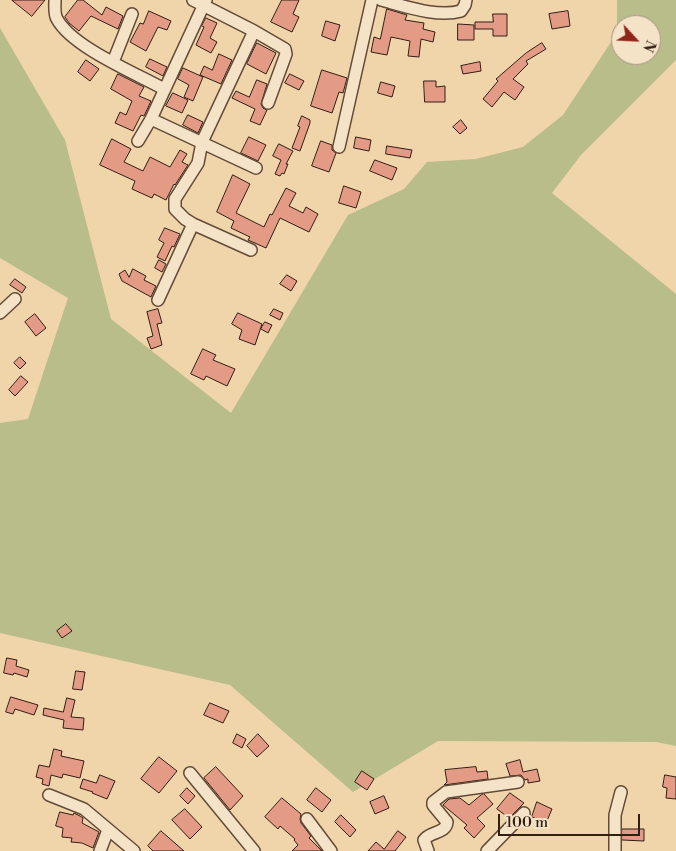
<!DOCTYPE html>
<html>
<head>
<meta charset="utf-8">
<style>
	body { margin:0 }
	#map { position:relative; width:676px; height:851px; overflow:hidden; background:#f0d4aa; font-family:"Libre Bodoni",serif }
	canvas { display:block }
	.north { position:absolute; left:611px; top:15px; width:50px; height:50px; box-sizing:border-box; background:#f5e3c8; border:1px solid #a7947f; border-radius:50%; rotate:115deg; font-size:14px; font-weight:700; line-height:20px; text-align:center; color:#321e12 }
	.north::after { content:''; display:block; margin:auto; width:18px; height:22px; background:#8f2418; clip-path:polygon(50% 0,100% 100%,50% 72%,0 100%) }
	.scale { position:absolute; left:498px; top:814px; width:142px; height:22px; box-sizing:border-box; border:2px solid #321e12; border-top:0; padding-left:6px; font-size:15px; line-height:18px; white-space:nowrap; color:#321e12; -webkit-text-stroke:4px #f5e3c8; paint-order:stroke }
</style>
</head>
<body>
<div id="map">
<canvas width="676" height="851"></canvas>
<div class="north">N</div>
<div class="scale">100 m</div>
</div>
<script>
const context = document.querySelector('canvas').getContext('2d');
context.lineJoin = 'round';
function paint(path, color) { context.fillStyle = color; context.fill(path, 'evenodd'); }
function stroke(path, color, width, dash) { context.strokeStyle = color; context.lineWidth = width; context.lineCap = dash ? 'butt' : 'round'; context.setLineDash(dash || []); context.stroke(path); }
paint(new Path2D(`
	M617,0H676V60L581,155L552,193L676,294V746L656,742L438,741L353,792L230,685L0,633V423L28,419L68,298L0,258V28L65,140L111,319L231,413L348,215L404,189L427,162L476,159L523,147L563,115L617,33ZM621,25H651V55H621Z`), '#b8bd8a');
const building = new Path2D(`
	M12,0H45L32,16Z
	M78,0H83L102,15L106,7L123,16L118,29L91,16L79,31L69,23L65,17Z
	M282,0H299L293,14L299,17L292,32L271,22Z
	M387,9L407,15L405,20L424,23L423,29L435,32L433,42L421,39L419,57L408,56L410,41L391,37L387,55L371,52L374,37L380,39Z
	M149,11L171,21L167,30L158,27L146,51L130,42L140,23L143,24Z
	M568,11L570,26L552,29L549,14Z
	M493,14H507V36H493V29H475V22H493Z
	M206,18L217,23L210,38L217,42L211,53L196,45L204,27L202,26Z
	M326,21L340,25L335,41L322,36Z
	M458,24L474,25V40H458Z
	M257,43L276,53L266,74L247,64Z
	M542,43L546,49L526,61L528,64L513,79L524,87L515,100L504,92L492,107L483,99L498,81L496,79L526,53Z
	M219,54L232,60L221,84L200,75L204,66L212,70Z
	M150,59L167,67L163,76L146,67Z
	M86,60L99,69L90,81L78,72Z
	M480,62L481,71L463,74L461,66Z
	M183,68L203,77L193,101L184,97L189,85L178,79Z
	M322,70L347,78L343,93L339,92L332,113L311,106Z
	M118,74L144,87L139,96L151,101L144,116L141,115L133,131L115,123L120,112L126,115L132,101L111,89Z
	M290,74L304,81L299,90L285,83Z
	M257,80L267,84L261,104L263,108L267,110L260,125L250,121L255,109L232,98L236,91L249,97Z
	M424,81H436V87L445,86V102H425Z
	M381,82L395,86L392,97L378,93Z
	M173,93L188,100L182,113L166,106Z
	M188,115L203,122L198,133L183,125Z
	M302,116L310,120V123L300,151L292,148L300,127L298,126Z
	M461,120L467,128L460,134L453,127Z
	M249,137L266,145L258,161L241,153Z
	M356,137L371,140L369,151L354,148Z
	M112,139L131,149L124,162L143,171L150,157L170,167L180,150L187,154L182,162L188,165L175,185L174,184L166,200L154,194L152,198L132,189L135,181L100,165Z
	M321,141L332,145V150L336,153L329,172L312,166Z
	M279,144L293,151L286,164H288L284,174L282,173L280,176L275,174L281,160L273,156Z
	M387,146L412,150L410,158L386,154Z
	M375,160L397,168L392,180L370,171Z
	M233,175L250,184L236,213L264,227L270,214L272,215L286,188L296,193L289,206L303,213L306,207L318,214L309,232L280,218L266,248L248,240L250,237L231,228L234,221L217,212Z
	M344,186L361,192L356,208L339,203Z
	M165,228L180,234L174,247L172,246L165,261L157,257L164,243L159,240Z
	M159,260L166,264L162,272L155,268Z
	M133,269L146,276L144,280L156,286L151,297L122,281L119,274L125,270L129,277Z
	M287,275L297,281L291,291L280,284Z
	M15,279L26,287L22,293L10,285Z
	M158,309L162,323L157,324L162,345L151,349L147,338L153,336L147,312Z
	M274,309L283,313L280,320L270,315Z
	M238,313L262,324L255,345L239,339L242,330L232,324Z
	M35,314L46,328L36,336L25,322Z
	M265,322L272,325L268,333L261,329Z
	M203,349L216,355L213,360L235,369L227,386L206,376L204,380L191,374Z
	M20,357L26,363L20,369L14,363Z
	M21,376L28,382L15,396L9,390Z
	M66,624L72,631L62,638L57,631Z
	M7,658L17,660L16,666L29,670L27,677L14,673L13,675L4,673Z
	M76,671L85,672L82,690L73,689Z
	M11,697L38,705L34,715L15,709L13,714L6,712Z
	M67,698L75,700L71,717L84,718L83,730L63,728L64,720L43,715L44,708L63,712Z
	M210,703L229,711L223,723L204,715Z
	M237,734L246,739L242,748L233,743Z
	M258,734L269,746L257,757L247,746Z
	M54,749L62,751L61,756L84,761L80,778L63,774L62,778L51,775L49,786L42,784L43,779L36,777L39,765L49,767Z
	M159,757L177,771L159,793L141,779Z
	M520,760L523,772L537,769L540,781L528,783V779L525,780L521,775L510,776L506,764Z
	M216,767L243,796L230,810L204,778Z
	M476,767L477,772L487,771L488,779L444,785L447,782L445,770Z
	M362,771L374,779L367,790L355,782Z
	M100,775L115,781L107,799L92,793L93,792L80,788L83,779L96,783Z
	M665,775L676,777V799L666,798L667,788L663,787Z
	M187,788L195,796L188,804L180,796Z
	M316,788L331,800L322,812L307,800Z
	M510,793L524,803L509,818L497,809Z
	M484,794L493,804L477,818L485,826L474,838L464,828L467,825L443,805L449,799L460,798L469,805L481,795Z
	M384,796L389,808L375,814L370,802Z
	M282,798L301,814L300,819L301,823L311,836L309,838L322,851H292L298,845L294,840L295,839L280,826L278,829L265,817Z
	M537,802L552,809L546,823L532,817Z
	M185,809L202,827L190,839L172,820Z
	M60,812L73,815L74,813L80,816L83,818L82,823L99,832L93,848L82,843L71,842L72,838L62,837L63,828L56,826Z
	M341,815L356,830L350,837L335,822Z
	M622,829H644V841L622,840Z
	M161,831L184,851H153L148,846Z
	M398,831L406,837L395,851H368L376,842L384,849Z`);
paint(building, '#e39b86');
stroke(building, '#321e12', 1);
const street = new Path2D(`
	M55,0C55,6 54,14 57,19C72,47 135,73 164,89
	M193,0L254,31L285,49L286,54L268,103
	M381,0C404,6 438,18 461,11L465,5L466,0
	M113,62L132,14
	M151,119L256,168
	M138,141L151,119L206,0
	M339,147L372,0
	M251,250L193,224L185,219L175,209V199L198,163L202,142L254,31
	M158,300L193,224
	M0,313L15,299
	M190,773L254,851
	M49,795L84,809L134,851
	M307,819L331,851
	M100,851L108,830
	M428,851L424,840C430,831 446,834 447,822L433,805V802L446,792L518,782
	M487,851L524,813
	M615,851V815L621,792`);
stroke(street, '#624c38', 14);
stroke(street, '#f5e3c8', 11);
</script>
</body>
</html>
